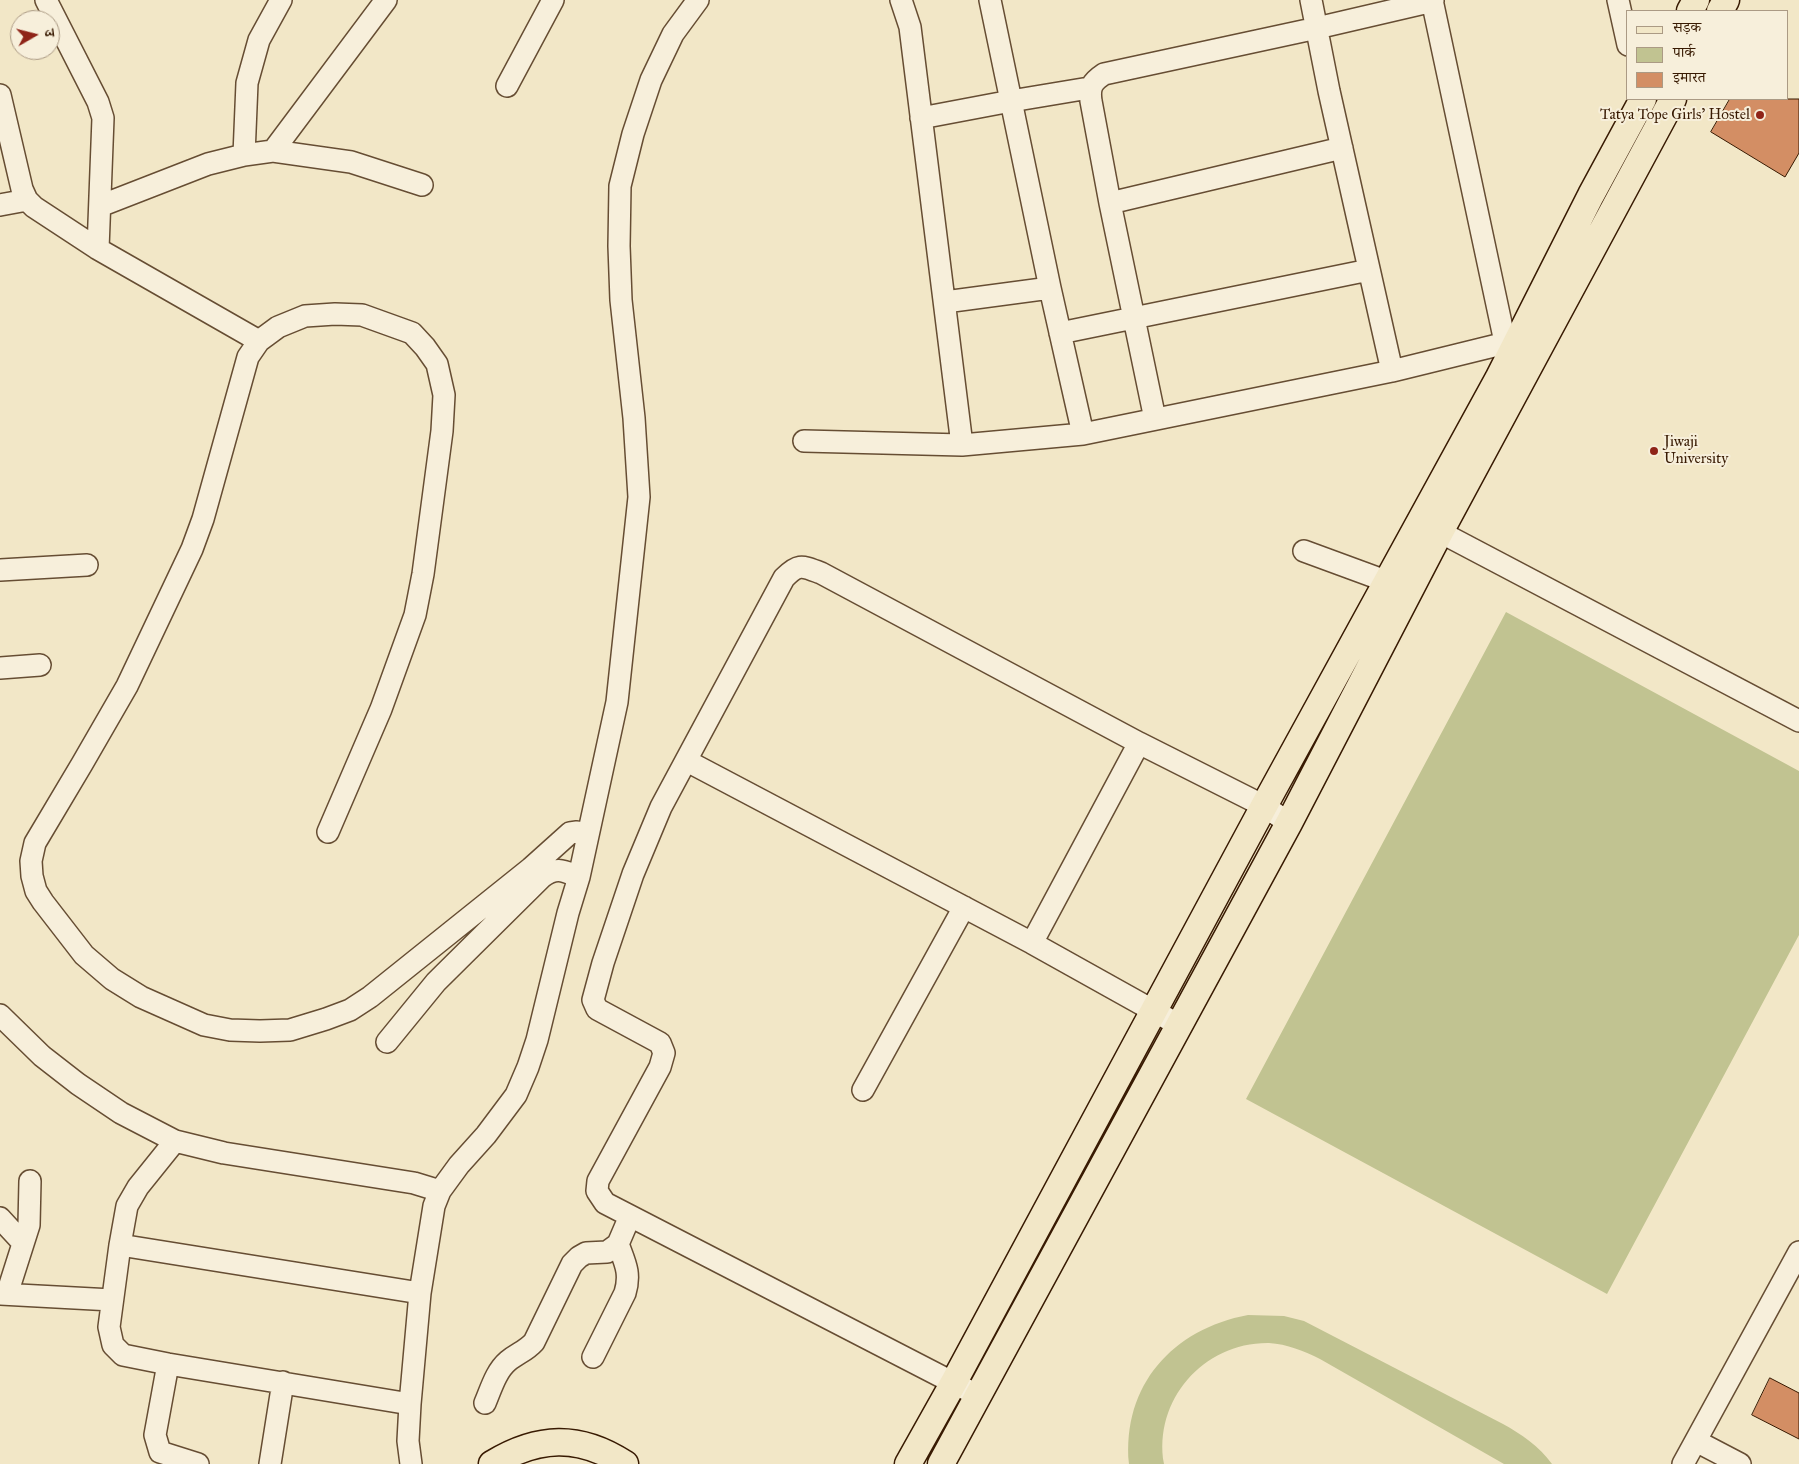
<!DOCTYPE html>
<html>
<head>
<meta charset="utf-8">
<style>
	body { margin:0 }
	#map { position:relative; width:1799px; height:1464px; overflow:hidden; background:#f2e7c7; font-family:"IM FELL Great Primer","Noto Serif Devanagari",serif }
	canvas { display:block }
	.legend { position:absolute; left:1626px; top:10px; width:162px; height:90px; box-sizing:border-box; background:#f7efdb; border:1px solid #ab9a84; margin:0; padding:6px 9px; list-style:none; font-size:15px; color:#381a02 }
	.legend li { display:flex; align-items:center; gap:10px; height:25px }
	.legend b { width:25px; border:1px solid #ab9a84 }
	.north { position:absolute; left:10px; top:10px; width:50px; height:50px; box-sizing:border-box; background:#f7efdb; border:1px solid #ab9a84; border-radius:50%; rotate:82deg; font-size:14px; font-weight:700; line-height:20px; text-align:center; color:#381a02 }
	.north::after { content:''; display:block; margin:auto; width:18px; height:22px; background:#8f2418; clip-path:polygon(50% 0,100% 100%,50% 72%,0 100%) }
</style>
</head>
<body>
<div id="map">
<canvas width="1799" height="1464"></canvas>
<ul class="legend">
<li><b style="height:6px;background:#f2e7c7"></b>सड़क</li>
<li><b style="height:14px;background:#c1c391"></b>पार्क</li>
<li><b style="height:14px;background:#d38e64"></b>इमारत</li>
</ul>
<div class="north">उ</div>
</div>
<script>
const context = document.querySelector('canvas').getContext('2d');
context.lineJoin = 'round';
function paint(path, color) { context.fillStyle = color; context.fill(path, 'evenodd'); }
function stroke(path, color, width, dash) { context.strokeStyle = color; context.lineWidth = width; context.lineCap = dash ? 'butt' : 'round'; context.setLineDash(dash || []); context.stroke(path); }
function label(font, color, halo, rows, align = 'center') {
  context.font = font + ' "IM FELL Great Primer",serif'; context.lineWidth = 4; context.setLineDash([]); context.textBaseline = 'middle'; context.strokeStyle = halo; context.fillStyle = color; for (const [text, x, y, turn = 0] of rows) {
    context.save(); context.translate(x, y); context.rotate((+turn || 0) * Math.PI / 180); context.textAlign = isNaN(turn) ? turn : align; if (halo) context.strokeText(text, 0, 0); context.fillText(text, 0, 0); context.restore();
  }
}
paint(new Path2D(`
	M1506,612L1799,771V935L1607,1294L1246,1099Z
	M1248,1315L1284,1316L1304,1321L1503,1424C1521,1434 1539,1446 1552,1464H1504L1320,1359C1304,1351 1287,1344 1269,1343C1204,1342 1153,1400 1164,1464H1129C1122,1385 1173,1329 1248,1315Z`), '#c1c391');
const building = new Path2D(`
	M1730,99H1799V153L1785,177L1711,132Z
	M1770,1378L1799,1393V1439L1752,1415Z`);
paint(building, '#d38e64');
stroke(building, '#381a02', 1);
const minor = new Path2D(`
	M46,0L98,102L103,118L98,249L259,341
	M901,0L910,27L962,445
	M990,0L1050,288L1083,434L1392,371L1518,340
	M1311,0L1329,91L1392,371
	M1432,0L1505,342
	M1618,0L1628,45
	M507,86L553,0
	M0,95L22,189L27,200L34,207L98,249
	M921,118L1011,101L1089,88
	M273,151L386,0
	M244,155L247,83L259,40L281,0
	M1110,203L1342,148
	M0,205L27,200
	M100,206L208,164L244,155L273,151L351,162L422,185
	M945,302L1050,288
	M1060,333L1369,270
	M1155,419L1110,203L1091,101C1089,87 1092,82 1104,74L1317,28L1433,1
	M804,441L962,445L1083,434
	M1440,532L1799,721
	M1304,551L1402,587
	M0,570L87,565
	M0,668L40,665
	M687,761L1032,943L1179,1025
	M328,832L381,709L415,615L423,574L442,431L444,395L437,364L425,347L412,333L362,315L335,314L305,316L278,327L259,341L248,357L203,519L192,549L127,686L82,764L35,843L31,861L32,876L36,891L43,902L84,955L112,979L141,997L204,1025L230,1030L260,1031L290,1030L326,1019L350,1010L370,997L531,868L570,833L577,832L588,835
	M1032,943L1139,743
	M0,1015L42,1056L78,1084L121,1113L175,1141L224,1153L414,1183L440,1191
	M387,1042L436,982L542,877C557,866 564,871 579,877
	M863,1090L964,907
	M175,1141L138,1187L127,1206L120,1245L109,1327L113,1345L123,1355L168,1364L410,1404
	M0,1218L23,1243
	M120,1245L420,1293
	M0,1294L112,1300
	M7,1294L29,1225L30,1181
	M593,1357L625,1293C631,1273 625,1263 618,1244
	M168,1364L155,1435L160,1452L198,1464
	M977,1395L605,1203L597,1191L598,1181L660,1067L664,1053L660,1043L597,1009L593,1000L603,963L633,874L661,807L784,578C799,563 802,566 821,573L1139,743L1264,806L1289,823
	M485,1403C491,1389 496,1371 508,1361C518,1353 526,1351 534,1342L572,1264L579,1257L586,1253L607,1252L618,1244L630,1216
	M1696,1441L1740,1464
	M270,1464L283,1382
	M411,1464L408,1441L410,1404L420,1293L434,1206L440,1191L459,1165L486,1135L516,1095L528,1067L537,1040L568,913L579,877L617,702L639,497L634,418L621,300L619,246L620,186L633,134L651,80L673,34L698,0
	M1683,1464L1799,1252`);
const major = new Path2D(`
	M1690,11L1696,0
	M1720,11L1726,0
	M492,1464C538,1436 579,1434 625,1464
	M908,1464L954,1382L1264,806L1498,379L1591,195L1643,99
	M941,1464L1289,823L1440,532L1673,99`);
stroke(minor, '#664d33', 24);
stroke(major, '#381a02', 29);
stroke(minor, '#f7efdb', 21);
stroke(major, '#f2e7c7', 26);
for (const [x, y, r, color] of [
	[1760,115,5,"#8f2418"],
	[1654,451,5,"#8f2418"]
]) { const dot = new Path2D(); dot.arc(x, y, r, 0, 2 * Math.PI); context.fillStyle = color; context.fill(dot); stroke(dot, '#f7efdb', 2); }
label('15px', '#381a02', '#f7efdb', [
	["Tatya Tope Girls' Hostel",1750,115],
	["Jiwaji",1664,442,"left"],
	["University",1664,459,"left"]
], 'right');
</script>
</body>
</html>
